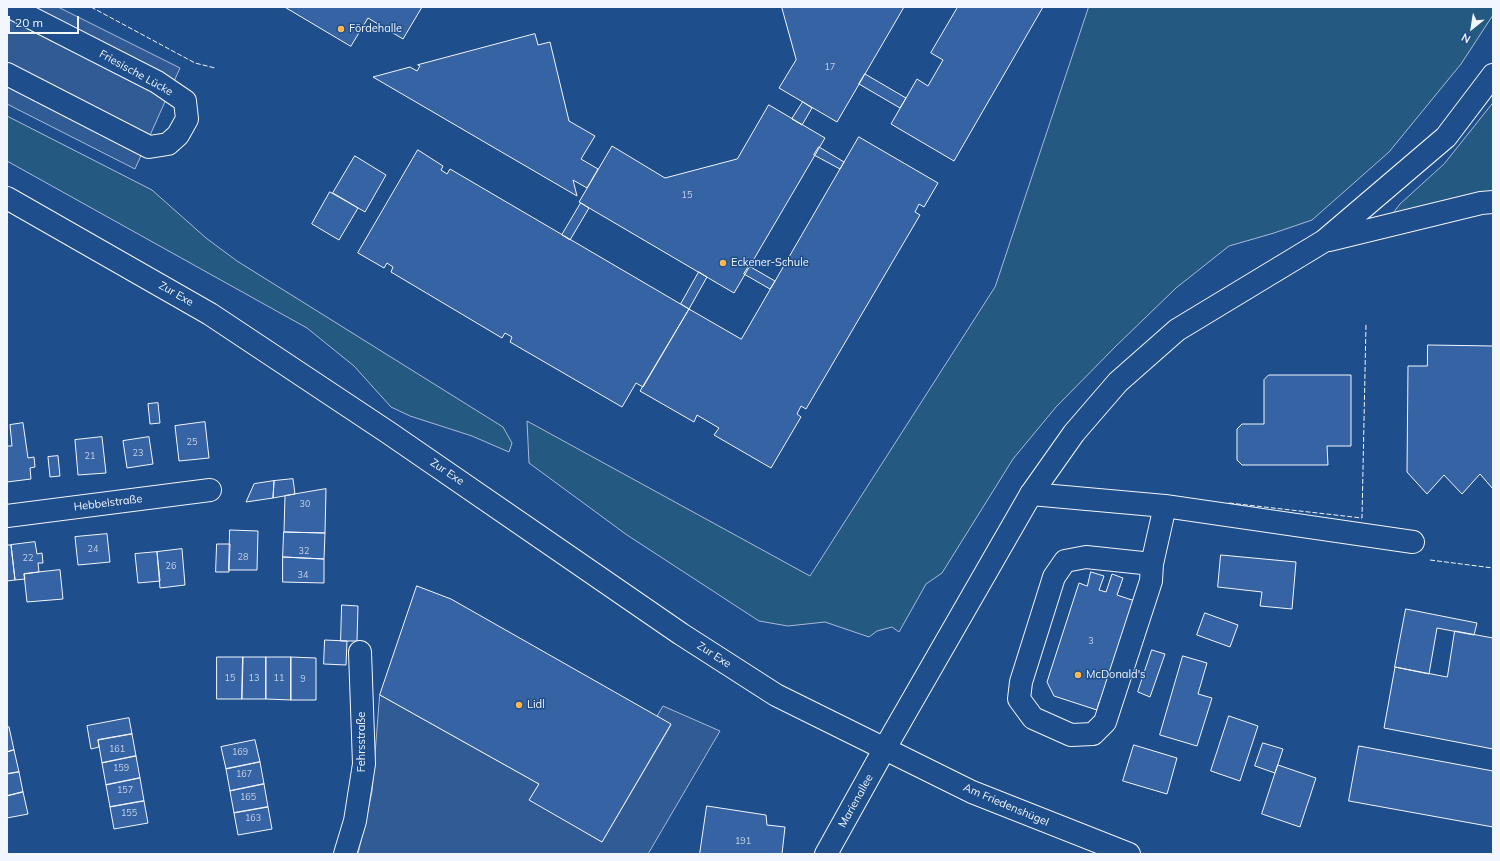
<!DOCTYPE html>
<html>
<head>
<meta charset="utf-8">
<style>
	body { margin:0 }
	#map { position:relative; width:1500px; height:861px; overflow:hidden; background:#1f4e8c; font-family:Mulish,sans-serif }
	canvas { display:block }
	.frame { position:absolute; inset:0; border:8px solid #f2f6ff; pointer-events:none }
	.north { position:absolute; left:1452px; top:8px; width:40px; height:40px; -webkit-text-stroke:3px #1f4e8c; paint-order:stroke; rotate:210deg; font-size:11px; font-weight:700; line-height:16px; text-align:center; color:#f2f6ff }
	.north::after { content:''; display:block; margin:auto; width:14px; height:18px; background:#f2f6ff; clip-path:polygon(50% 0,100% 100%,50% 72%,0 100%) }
	.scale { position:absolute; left:8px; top:16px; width:71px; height:18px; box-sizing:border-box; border:2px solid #f2f6ff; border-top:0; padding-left:5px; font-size:12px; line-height:14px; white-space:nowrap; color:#f2f6ff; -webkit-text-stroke:3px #1f4e8c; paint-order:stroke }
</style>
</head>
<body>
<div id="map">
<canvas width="1500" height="861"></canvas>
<div class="frame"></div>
<div class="north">N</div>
<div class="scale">20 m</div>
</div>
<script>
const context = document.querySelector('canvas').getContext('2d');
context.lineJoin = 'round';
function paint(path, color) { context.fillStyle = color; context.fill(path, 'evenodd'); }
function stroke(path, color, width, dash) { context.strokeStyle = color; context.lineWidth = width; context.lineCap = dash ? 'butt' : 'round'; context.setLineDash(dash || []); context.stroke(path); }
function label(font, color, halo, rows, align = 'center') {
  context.font = font + ' Mulish,sans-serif'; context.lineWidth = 3; context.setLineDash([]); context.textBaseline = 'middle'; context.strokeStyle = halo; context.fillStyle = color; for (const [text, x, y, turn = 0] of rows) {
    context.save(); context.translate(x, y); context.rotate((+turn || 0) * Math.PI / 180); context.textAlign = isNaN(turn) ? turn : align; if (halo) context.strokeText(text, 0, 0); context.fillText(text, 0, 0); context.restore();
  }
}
const green = new Path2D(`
	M1089,7H1493V15L1461,64L1389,152L1312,220L1274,233L1229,246L1176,288L1115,347L1056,407L1013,459L942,573L926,584L899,632L892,627L877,631L869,637L825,622L788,626L759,621L627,535L529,463L527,421L810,576L995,287Z
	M1493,103V194L1390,217L1400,204L1444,164Z
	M7,116L152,190L206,238L237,261L503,427L512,443L509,452L472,436L410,416L391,407L354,366L307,328L7,161Z`);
paint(green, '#245a82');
stroke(green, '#a8bbd7', 1);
const parking = new Path2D(`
	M7,7H58L180,68L135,169L7,104Z
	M380,695L539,784L530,799L602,842L671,725L657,716L663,706L720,731L648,854H358L372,792Z`);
paint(parking, '#305b95');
stroke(parking, '#a8bbd7', 1);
const building = new Path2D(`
	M285,7H422L403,39L368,18L351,46Z
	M782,7H904L837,122L779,88L796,60Z
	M958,7H1043L954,161L891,124L917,79L928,86L943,60L931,53Z
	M535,34L538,45L550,42L569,121L595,136L581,159L598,169L587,188L573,180L577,196L373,77L410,67L417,71L420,66L418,65Z
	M865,74L906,98L900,108L859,84Z
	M803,102L812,108L802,125L792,119Z
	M769,105L825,138L734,293L579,202L612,146L665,178L737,159Z
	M859,137L938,183L924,207L919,204L915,212L920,215L806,409L801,406L797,414L801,417L771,468L714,435L719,428L697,415L694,422L640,391L689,309L741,339Z
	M819,147L844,162L840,169L814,155Z
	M418,150L443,166L441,170L447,174L450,169L689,309L643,387L636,383L622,407L510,342L512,337L505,333L502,338L391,272L393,267L387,263L384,268L358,253Z
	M355,156L386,175L365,212L333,193Z
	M330,192L358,208L339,240L312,224Z
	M581,203L589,208L570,240L562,235Z
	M749,266L775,281L770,289L744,274Z
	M699,272L707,277L689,309L681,304Z
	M1428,345L1493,346V489L1480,474L1462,494L1444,475L1427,494L1407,472L1408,366H1427Z
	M1269,375H1351V446H1327L1328,465H1242L1237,460V429L1242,424H1264V380Z
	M158,403L160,423L150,424L148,404Z
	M205,422L209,458L179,461L175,426Z
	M23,423L28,458L34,457L35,467L30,468L31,479L7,482V446H12L10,425Z
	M102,437L106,473L78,475L75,440Z
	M149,437L153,464L127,468L123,441Z
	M58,456L60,476L50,477L48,457Z
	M293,479L295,494L273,498L274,481Z
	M274,481L273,498L246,502L254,484Z
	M326,489L325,533L284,532L285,496Z
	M230,530L258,531L257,570H229Z
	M284,532L325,533L324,559L283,557Z
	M107,534L110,562L78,565L75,537Z
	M35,542L37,554L42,553L43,563H38L39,572L24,574L25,579L15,580L11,545Z
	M217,544H230L229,572H216Z
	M7,545H11L15,580L7,581Z
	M182,549L185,585L160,588L157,552Z
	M157,552L160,581L138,583L135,554Z
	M1221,555L1296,562L1292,609L1260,606L1262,592L1218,587Z
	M283,557L324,559V583L283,582Z
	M60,570L63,599L27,602L24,574Z
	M1091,572L1104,576L1099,590L1106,592L1112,574L1123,578L1117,595L1135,601L1102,703L1099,702L1097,710L1054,696L1047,682L1079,583L1087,586Z
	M417,586L451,599L671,724L602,842L529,800L539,784L380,695Z
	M342,605L358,606L357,641H341Z
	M1406,609L1477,623L1474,635L1437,628L1429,674L1395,667Z
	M1205,613L1238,625L1230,647L1197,635Z
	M1455,631L1493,638V749L1384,728L1395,667L1447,677Z
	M325,640L347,641L346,665L324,664Z
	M1152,650L1165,654L1150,697L1138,692Z
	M1183,656L1207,663L1198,694L1212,698L1197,746L1160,735Z
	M217,657H243L242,699H217Z
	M243,657H266V699H242Z
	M266,657H291V700L266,699Z
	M291,657L316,658V700H291Z
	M1229,716L1258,726L1240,781L1211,771Z
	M129,718L132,734L98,740L99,747L91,749L87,726Z
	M9,727L14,750L7,752V728Z
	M132,734L136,756L102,763L98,740Z
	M255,740L260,762L226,769L221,747Z
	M1263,743L1283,749L1275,773L1255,766Z
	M1134,745L1177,758L1167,794L1123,781Z
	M1359,746L1493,771V827L1349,801Z
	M14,750L19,772L7,774V752Z
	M136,756L140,778L106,785L102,763Z
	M260,762L264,784L230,791L226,769Z
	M1278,765L1316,778L1300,827L1262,814Z
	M19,772L23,792L7,796V774Z
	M140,778L144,801L110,807L106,785Z
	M264,784L268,807L234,813L230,791Z
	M23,792L28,814L7,818V796Z
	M144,801L148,823L114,829L110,807Z
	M707,806L766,815L767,825L785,827L782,854H700Z
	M268,807L272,829L238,835L234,813Z`);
paint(building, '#3563a3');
stroke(building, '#f2f6ff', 1);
const minor = new Path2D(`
	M7,74L149,147L168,144L178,135L187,119L185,101L157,82L10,7
	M1031,494L1165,506L1413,542
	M7,516L210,490
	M1152,564L1086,557L1065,561L1054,577L1021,682L1019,699L1033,718L1071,735L1093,734L1105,722L1151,581L1152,564L1165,506
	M345,854L355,821L364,764L360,652`);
const major = new Path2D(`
	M7,198L210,314L389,433L681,634L776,695L972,792L1129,854
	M826,854L885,748`);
const highway = new Path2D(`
	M1329,240L1481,203L1493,202
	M885,748L1031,494L1074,433L1118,382L1177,330L1324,241L1446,137L1493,75`);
stroke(minor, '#f2f6ff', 24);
stroke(major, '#f2f6ff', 24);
stroke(highway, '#f2f6ff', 24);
stroke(minor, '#1f4e8c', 22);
stroke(major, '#1f4e8c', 22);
stroke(highway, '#1f4e8c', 22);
stroke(new Path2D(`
	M91,7L195,63L215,68
	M1229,503L1362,518L1366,324
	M1430,560L1493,568`), '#f2f6ff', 1, [5, 2]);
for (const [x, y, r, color] of [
	[341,29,4,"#ffb74d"],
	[723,263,4,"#ffb74d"],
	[1078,675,4,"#ffb74d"],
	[519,705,4,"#ffb74d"]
]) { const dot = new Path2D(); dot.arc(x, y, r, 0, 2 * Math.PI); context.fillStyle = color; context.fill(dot); stroke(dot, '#1f4e8c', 1.5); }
label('9px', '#c3d1e8', null, [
	["17",830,67],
	["15",687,195],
	["25",192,442],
	["23",138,453],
	["21",90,456],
	["30",305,504],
	["24",93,549],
	["32",304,551],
	["28",243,557],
	["22",28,558],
	["26",171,566],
	["34",303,575],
	["3",1091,641],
	["15",230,678],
	["13",254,678],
	["11",279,678],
	["9",303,679],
	["161",117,749],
	["169",240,752],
	["159",121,768],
	["167",244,774],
	["157",125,790],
	["165",248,797],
	["155",129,813],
	["163",253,818],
	["191",743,841]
]);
label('11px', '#f2f6ff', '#1f4e8c', [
	["Fördehalle",349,29],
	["Eckener-Schule",731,263],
	["McDonald's",1086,675],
	["Lidl",527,705]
], 'left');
label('11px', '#f2f6ff', '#1f4e8c', [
	["Friesische Lücke",136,73,29],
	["Zur Exe",176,294,30],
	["Zur Exe",447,472,34],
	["Hebbelstraße",108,503,-7],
	["Zur Exe",714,655,33],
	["Fehrsstraße",362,742,-90],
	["Marienallee",856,801,-61],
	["Am Friedenshügel",1006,805,23]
]);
</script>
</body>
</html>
